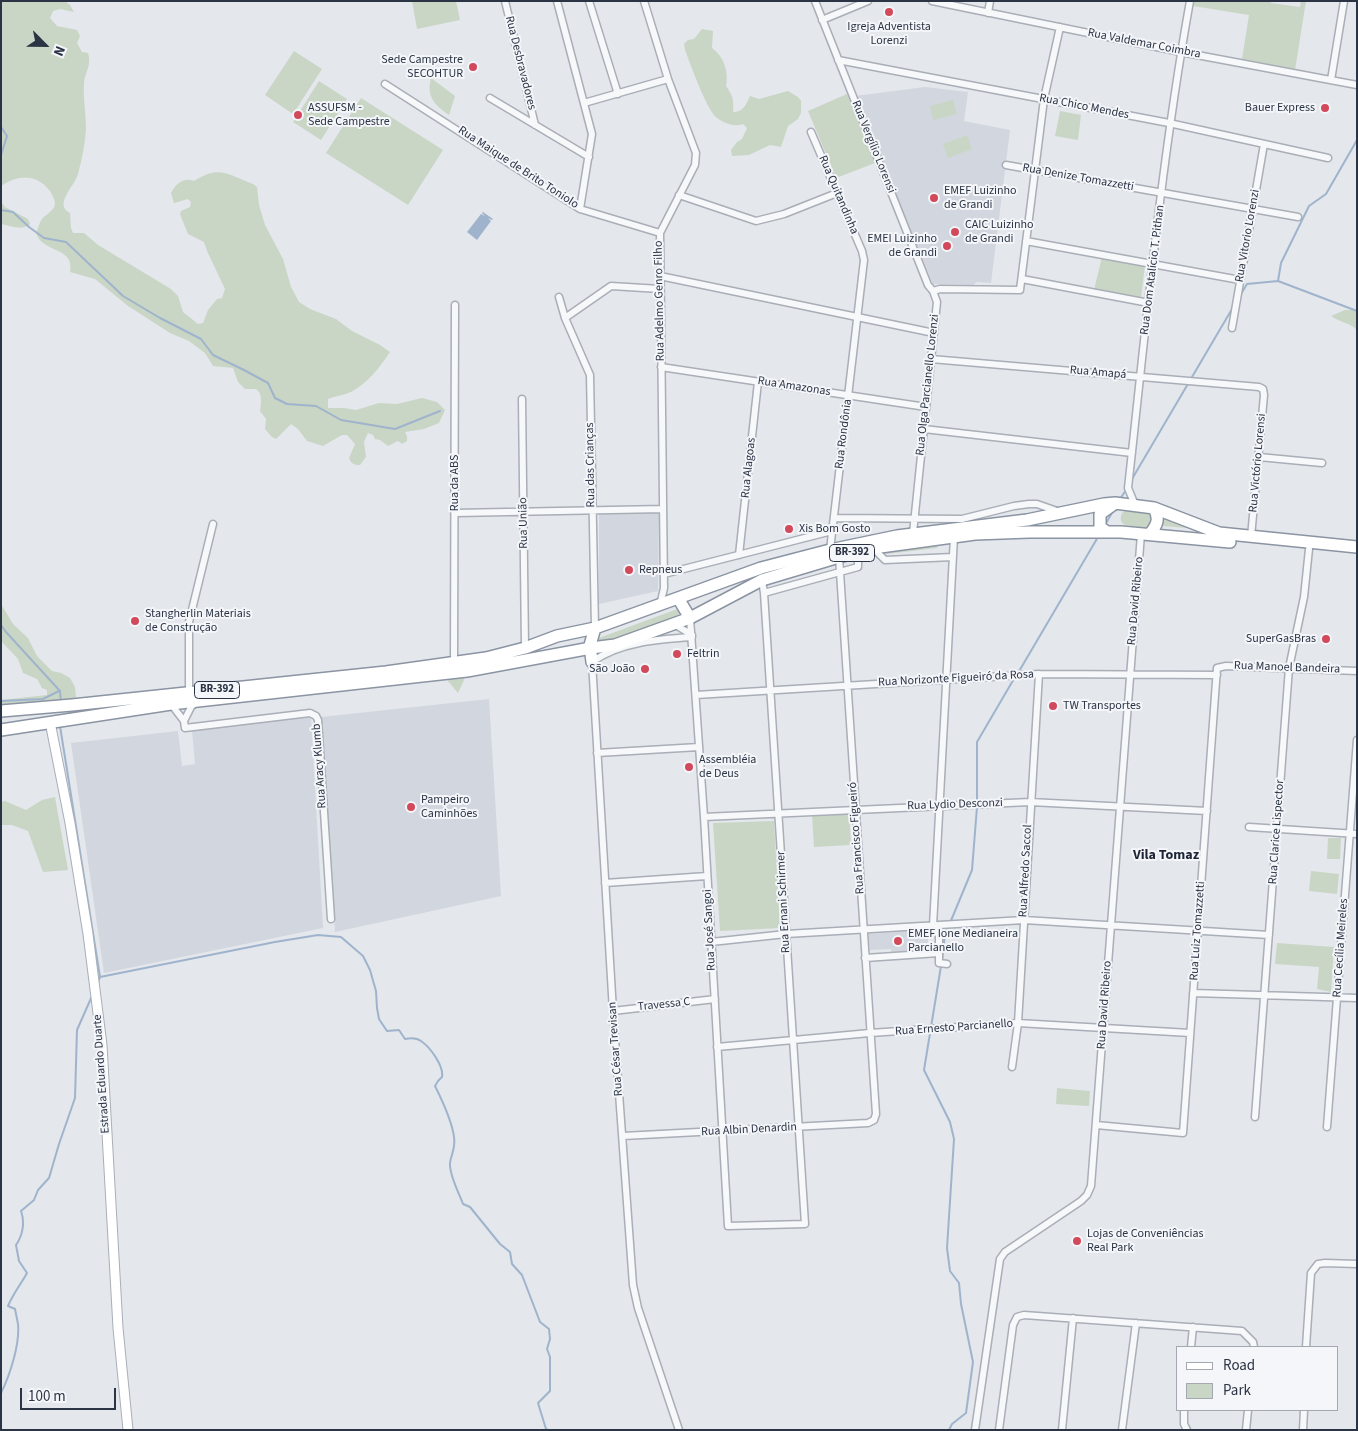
<!DOCTYPE html>
<html>
<head>
<meta charset="utf-8">
<style>
	body { margin:0 }
	#map { position:relative; width:1358px; height:1431px; overflow:hidden; background:#e4e7ec; font-family:"Source Sans 3",sans-serif }
	canvas { display:block }
	.frame { position:absolute; inset:0; border:2px solid #2b3445; pointer-events:none }
	.legend { position:absolute; left:1176px; top:1346px; width:162px; height:65px; box-sizing:border-box; background:#f4f6f9; border:1px solid #a4a8b1; margin:0; padding:6px 9px; list-style:none; font-size:15px; color:#2b3445 }
	.legend li { display:flex; align-items:center; gap:10px; height:25px }
	.legend b { width:25px; border:1px solid #a4a8b1 }
	.north { position:absolute; left:20px; top:20px; width:50px; height:50px; -webkit-text-stroke:4px #f4f6f9; paint-order:stroke; rotate:113deg; font-size:14px; font-weight:700; line-height:20px; text-align:center; color:#2b3445 }
	.north::after { content:''; display:block; margin:auto; width:18px; height:22px; background:#2b3445; clip-path:polygon(50% 0,100% 100%,50% 72%,0 100%) }
	.scale { position:absolute; left:20px; top:1388px; width:96px; height:22px; box-sizing:border-box; border:2px solid #2b3445; border-top:0; padding-left:6px; font-size:15px; line-height:18px; white-space:nowrap; color:#2b3445; -webkit-text-stroke:4px #f4f6f9; paint-order:stroke }
</style>
</head>
<body>
<div id="map">
<canvas width="1358" height="1431"></canvas>
<div class="frame"></div>
<ul class="legend">
<li><b style="height:6px;background:#fff"></b>Road</li>
<li><b style="height:14px;background:#c9d6c5"></b>Park</li>
</ul>
<div class="north">N</div>
<div class="scale">100 m</div>
</div>
<script>
const context = document.querySelector('canvas').getContext('2d');
context.lineJoin = 'round';
function paint(path, color) { context.fillStyle = color; context.fill(path, 'evenodd'); }
function stroke(path, color, width, dash) { context.strokeStyle = color; context.lineWidth = width; context.lineCap = dash ? 'butt' : 'round'; context.setLineDash(dash || []); context.stroke(path); }
function label(font, color, halo, rows, align = 'center') {
  context.font = font + ' "Source Sans 3",sans-serif'; context.lineWidth = 4; context.setLineDash([]); context.textBaseline = 'middle'; context.strokeStyle = halo; context.fillStyle = color; for (const [text, x, y, turn = 0] of rows) {
    context.save(); context.translate(x, y); context.rotate((+turn || 0) * Math.PI / 180); context.textAlign = isNaN(turn) ? turn : align; if (halo) context.strokeText(text, 0, 0); context.fillText(text, 0, 0); context.restore();
  }
}
paint(new Path2D(`
	M925,87L968,92L964,121L1010,130L991,283L977,282L973,285L933,284L855,96Z
	M659,513L658,591L599,604V514Z
	M489,699L501,896L335,932L321,717Z
	M311,717L323,928L104,973L71,743L178,731L182,766L195,764L192,730Z
	M928,930V953L892,955L891,949L870,950L868,934Z`), '#d2d6de');
paint(new Path2D(`
	M1,1H65L70,5L74,12L60,9L53,11L50,18L57,26L77,30L80,36L77,43L82,52L88,53C92,66 85,71 84,83C83,98 86,114 86,129C85,144 82,159 78,174C75,186 53,204 70,213L71,228L73,233H84L98,245L171,289L178,296L183,312L198,324L203,323L208,310L217,299L222,298L225,289L207,251L204,242L188,234L180,214L181,211L190,207L191,202L188,199L174,203L171,193C176,184 183,177 194,181C220,165 226,174 253,184L257,187L259,205L265,225L283,259L291,287L299,302L310,309L336,319L352,331L380,345L390,352C380,367 368,383 351,392C344,395 336,396 328,399V408H344L356,410L379,403L397,404L422,398L437,402L445,410L439,423L424,429L405,432L407,436V441L402,444L398,441L388,446L380,440L375,439L373,435L368,433L364,442L366,457L360,465C354,465 351,464 349,458L355,444L347,435H342L323,446L307,441L298,429L291,424L276,439L272,437L265,429L266,419L260,411C261,403 263,394 256,389H245L238,382L233,368L213,366L205,353L189,341L170,333L128,306L95,279L70,272C75,246 43,254 36,233C38,229 39,223 42,219C46,214 54,211 55,204C55,199 52,194 49,190C36,173 17,175 1,186Z
	M412,1H456L460,20L417,29Z
	M1194,1H1271V3L1300,7L1301,1H1306L1295,70L1242,59L1249,15L1193,6Z
	M702,29L713,31L712,48C724,56 729,73 726,86C733,96 734,100 733,112C743,112 746,105 750,96L759,99L788,91L798,97L801,101V113L798,119L788,126L781,147L770,145L749,155L732,156L731,150L737,142L742,139L747,128L743,124C735,127 725,124 717,118C707,111 690,63 685,50L684,44L688,40L694,39Z
	M294,51L322,69L293,114L265,95Z
	M431,78L455,96L449,115C435,105 426,97 431,78Z
	M319,81L347,99L321,140L293,122Z
	M847,94L875,163L836,178L808,111Z
	M361,98L443,150L408,205L326,153Z
	M953,100L957,114L933,120L930,106Z
	M1060,111L1081,115L1078,140L1055,136Z
	M967,135L972,149L948,158L943,144Z
	M1,202L5,207L28,219L30,224C22,231 11,226 1,224Z
	M1102,257L1145,265L1141,297L1094,290Z
	M1345,310H1357V330C1351,323 1339,322 1331,316Z
	M1126,510L1149,512L1153,514V524L1147,528L1125,525C1120,522 1120,518 1122,513Z
	M1163,516L1187,528L1162,526Z
	M937,544V548L886,554L884,551Z
	M1,604L13,624L28,638L37,656L52,671L61,673L70,678L75,687L76,698L68,701L1,706V700L47,695V690L42,688L37,679L23,673L18,659L1,641Z
	M680,608L682,611C672,625 617,640 599,643L598,640L599,638Z
	M463,676L464,680L458,693L448,681L449,678Z
	M55,797L68,870L43,872L28,831L12,825H1V802L5,801L26,810L42,800Z
	M849,811L851,845L814,847L812,814Z
	M774,821L780,928L720,931L713,823Z
	M1328,838H1341L1340,859H1327Z
	M1311,871L1339,874L1337,894L1309,891Z
	M1277,943L1334,947L1331,992L1317,989L1319,967L1275,964Z
	M1057,1088L1090,1091L1089,1106L1056,1104Z`), '#c9d6c5');
paint(new Path2D(`
	M483,212L493,219L492,220L488,218L491,221L477,240L467,232L481,214L485,216L482,213Z`), '#9fb4cc');
stroke(new Path2D(`
	M1,127L7,136L1,155
	M1,210L13,212L29,227L44,238L66,242L123,296L160,318L201,339L213,355L244,370L268,383L275,398L287,404L316,406L341,420L395,429L440,411
	M1278,281L1281,263L1309,206L1326,194L1357,140
	M1241,294L1247,284L1278,281L1357,311
	M1132,479L1232,309
	M1120,499L1126,490
	M1105,525L1113,511
	M1,625L6,632L60,691L61,703
	M1018,673L1098,537
	M1,701L43,699L59,691
	M60,726L100,977L98,983
	M977,802V742L1015,677
	M950,923L972,870L977,807
	M942,959L945,934L948,927
	M941,966L924,1070L950,1122L954,1139L947,1248L950,1271L959,1283L961,1304L973,1362L966,1413L952,1424L949,1430
	M100,977L275,942L318,935L341,937L363,956L370,970L376,991L377,1008L379,1019L387,1031L399,1030L405,1039C410,1038 416,1037 421,1041C430,1047 444,1066 442,1077L438,1081L435,1086C442,1100 452,1122 454,1137C456,1149 451,1154 450,1163C449,1175 459,1193 463,1204L470,1207L500,1244L510,1252L512,1264L522,1275L540,1322L549,1329L550,1339L547,1349L550,1357V1391L538,1403L546,1429L548,1430
	M1,1393C10,1375 20,1344 18,1324C17,1319 16,1314 15,1309L8,1306C13,1294 21,1284 27,1273L19,1261L16,1245C23,1235 25,1222 21,1211L34,1200L38,1190L49,1178L59,1144L75,1098L77,1030L92,996`), '#9fb4cc', 2);
const street = new Path2D(`
	M505,1L535,125
	M557,1L592,134L580,209
	M589,1L618,94
	M644,1L668,79L696,153L695,165L660,233L664,588L660,605
	M815,1L928,285L933,291L937,302L913,533
	M932,1L1181,52L1357,85
	M988,13L990,1
	M822,20L868,1
	M838,60L1169,123L1328,158
	M1331,80L1344,1
	M385,84L580,209L660,233
	M490,98L589,157
	M584,103L668,79
	M811,132L862,251L864,260L830,550
	M1006,165L1298,217
	M679,195L756,221L784,214L837,193
	M1026,241L1240,280
	M660,276L934,333
	M1022,279L1149,303
	M933,291L940,289L1020,290L1044,99L1060,27
	M559,297L565,318L590,375L595,628
	M565,318L611,286L660,289
	M1232,328L1264,144
	M931,359L1259,387L1263,389L1264,395L1251,537
	M661,367L926,407
	M522,399L525,648
	M924,429L1132,453
	M1259,457L1322,463
	M1135,505L1128,488C1146,326 1161,162 1190,1
	M455,513L663,509
	M834,518L962,519L1014,506L1029,504H1037L1057,511
	M873,548L885,560L953,557
	M739,555L758,382
	M664,574L832,531
	M764,593L858,567V552
	M690,618L704,817L728,1226L805,1224L764,593L762,580
	M674,624L692,635
	M454,662L455,305
	M189,692V622L213,524
	M696,695L1039,674L1217,675
	M171,704L184,721L185,728L310,713L316,716L318,720L331,919
	M184,721L191,707L195,703
	M597,753L699,747
	M704,817L1030,802L1207,811
	M1249,827L1357,834
	M605,883L707,876
	M939,925V963L947,964
	M933,926L954,537
	M711,942L786,934L1024,920L1269,935
	M865,958L939,953
	M1193,993L1357,998
	M613,1011L715,999
	M717,1047L870,1033L1018,1023L1190,1033
	M1012,1067L1018,1023L1039,674
	M1255,1117L1289,668L1304,597L1309,549
	M1096,1125L1183,1133L1217,668L1226,666L1357,671
	M1327,1127L1357,740
	M623,1136L868,1123L874,1120L876,1114L839,557
	M1191,1347L1193,1327
	M1306,1347L1311,1273L1318,1264L1325,1263L1357,1264
	M1184,1410V1424L1187,1430
	M679,1430L638,1308L633,1285L613,1011L592,662C619,642 660,639 692,637
	M975,1430L1000,1259L1005,1252L1081,1201L1087,1195L1091,1186L1141,534
	M999,1430L1013,1325L1017,1317L1024,1315L1242,1331L1253,1342L1254,1347
	M1062,1430L1073,1318
	M1122,1430L1136,1323
	M1246,1430L1248,1410
	M1303,1430L1304,1410`);
const secondary = new Path2D(`
	M50,722L70,823L88,934L102,1045L118,1328L128,1430`);
const highway = new Path2D(`
	M1107,532L1100,527V514L1114,504
	M1150,534C1157,525 1160,519 1154,508
	M678,598L690,618
	M592,662L590,645L595,628
	M1,711L72,705L386,672L486,658L525,648L557,636L595,628L761,568L830,550L897,536L1027,520L1104,504L1115,503L1154,508L1219,533L1357,547
	M1,730L171,704L467,671L591,648L615,645L690,618L762,580L839,557L873,548L975,534L1029,532H1121L1230,542`);
stroke(street, '#a9aeb7', 9);
stroke(secondary, '#a9aeb7', 11);
stroke(highway, '#8b94a3', 14);
stroke(street, '#f7f8fa', 6);
stroke(secondary, '#fff', 9);
stroke(highway, '#fff', 11);
for (const [x, y, r, color] of [
	[889,12,5,"#d1495b"],
	[473,67,5,"#d1495b"],
	[1325,108,5,"#d1495b"],
	[298,115,5,"#d1495b"],
	[934,198,5,"#d1495b"],
	[955,232,5,"#d1495b"],
	[947,246,5,"#d1495b"],
	[789,529,5,"#d1495b"],
	[629,570,5,"#d1495b"],
	[135,621,5,"#d1495b"],
	[1326,639,5,"#d1495b"],
	[677,654,5,"#d1495b"],
	[645,669,5,"#d1495b"],
	[1053,706,5,"#d1495b"],
	[689,767,5,"#d1495b"],
	[411,807,5,"#d1495b"],
	[898,941,5,"#d1495b"],
	[1077,1241,5,"#d1495b"]
]) { const dot = new Path2D(); dot.arc(x, y, r, 0, 2 * Math.PI); context.fillStyle = color; context.fill(dot); stroke(dot, '#f4f6f9', 2); }
for (const [x, y, w] of [
	[852,553,45],
	[217,690,45]
]) { const box = new Path2D(); box.roundRect(x - w / 2, y - 8.5, w, 17, 4); context.fillStyle = '#f4f6f9'; context.fill(box); stroke(box, '#2b3445', 1); }
label('bold 11px', '#2b3445', null, [
	["BR-392",852,553],
	["BR-392",217,690]
]);
label('12px', '#2b3445', '#f4f6f9', [
	["Igreja Adventista",889,27,"center"],
	["Lorenzi",889,41,"center"],
	["Sede Campestre",463,60,"right"],
	["SECOHTUR",463,74,"right"],
	["ASSUFSM -",308,108],
	["Sede Campestre",308,122],
	["Bauer Express",1315,108,"right"],
	["EMEF Luizinho",944,191],
	["de Grandi",944,205],
	["CAIC Luizinho",965,225],
	["de Grandi",965,239],
	["EMEI Luizinho",937,239,"right"],
	["de Grandi",937,253,"right"],
	["Xis Bom Gosto",799,529],
	["Repneus",639,570],
	["Stangherlin Materiais",145,614],
	["de Construção",145,628],
	["SuperGasBras",1316,639,"right"],
	["Feltrin",687,654],
	["São João",635,669,"right"],
	["TW Transportes",1063,706],
	["Assembléia",699,760],
	["de Deus",699,774],
	["Pampeiro",421,800],
	["Caminhões",421,814],
	["EMEF Ione Medianeira",908,934],
	["Parcianello",908,948],
	["Lojas de Conveniências",1087,1234],
	["Real Park",1087,1248]
], 'left');
label('12px', '#2b3445', '#f4f6f9', [
	["Rua Valdemar Coimbra",1144,44,11],
	["Rua Desbravadores",520,63,76],
	["Rua Chico Mendes",1084,107,11],
	["Rua Vergílio Lorensi",873,147,68],
	["Rua Maique de Brito Toniolo",518,168,33],
	["Rua Denize Tomazzetti",1078,178,10],
	["Rua Quitandinha",838,195,67],
	["Rua Vitorio Lorenzi",1248,236,-80],
	["Rua Dom Atalício T. Pithan",1153,270,-83],
	["Rua Adelmo Genro Filho",660,301,-91],
	["Rua Amapá",1098,373,5],
	["Rua Olga Parcianello Lorenzi",928,385,-84],
	["Rua Amazonas",794,387,9],
	["Rua Rondônia",844,434,-83],
	["Rua Victório Lorensi",1258,463,-85],
	["Rua das Crianças",591,465,-91],
	["Rua Alagoas",749,468,-84],
	["Rua da ABS",455,483,-90],
	["Rua União",524,523,-91],
	["Rua David Ribeiro",1136,601,-85],
	["Rua Manoel Bandeira",1287,668,2],
	["Rua Norizonte Figueiró da Rosa",956,679,-3],
	["Rua Aracy Klumb",320,766,-94],
	["Rua Lydio Desconzi",955,805,-2],
	["Rua Clarice Lispector",1277,832,-86],
	["Rua Francisco Figueiró",857,838,-94],
	["Rua Alfredo Saccol",1026,871,-87],
	["Rua Ernani Schirmer",784,902,-93],
	["Rua José Sangoi",710,930,-93],
	["Rua Luiz Tomazzetti",1198,931,-86],
	["Rua Cecília Meireles",1341,948,-86],
	["Travessa C",664,1005,-6],
	["Rua David Ribeiro",1105,1005,-86],
	["Rua Ernesto Parcianello",954,1028,-4],
	["Rua César Trevisan",616,1049,-94],
	["Estrada Eduardo Duarte",102,1074,-94],
	["Rua Albin Denardin",749,1130,-3]
]);
label('bold 14px', '#1d2536', '#f4f6f9', [
	["Vila Tomaz",1166,856]
]);
</script>
</body>
</html>
